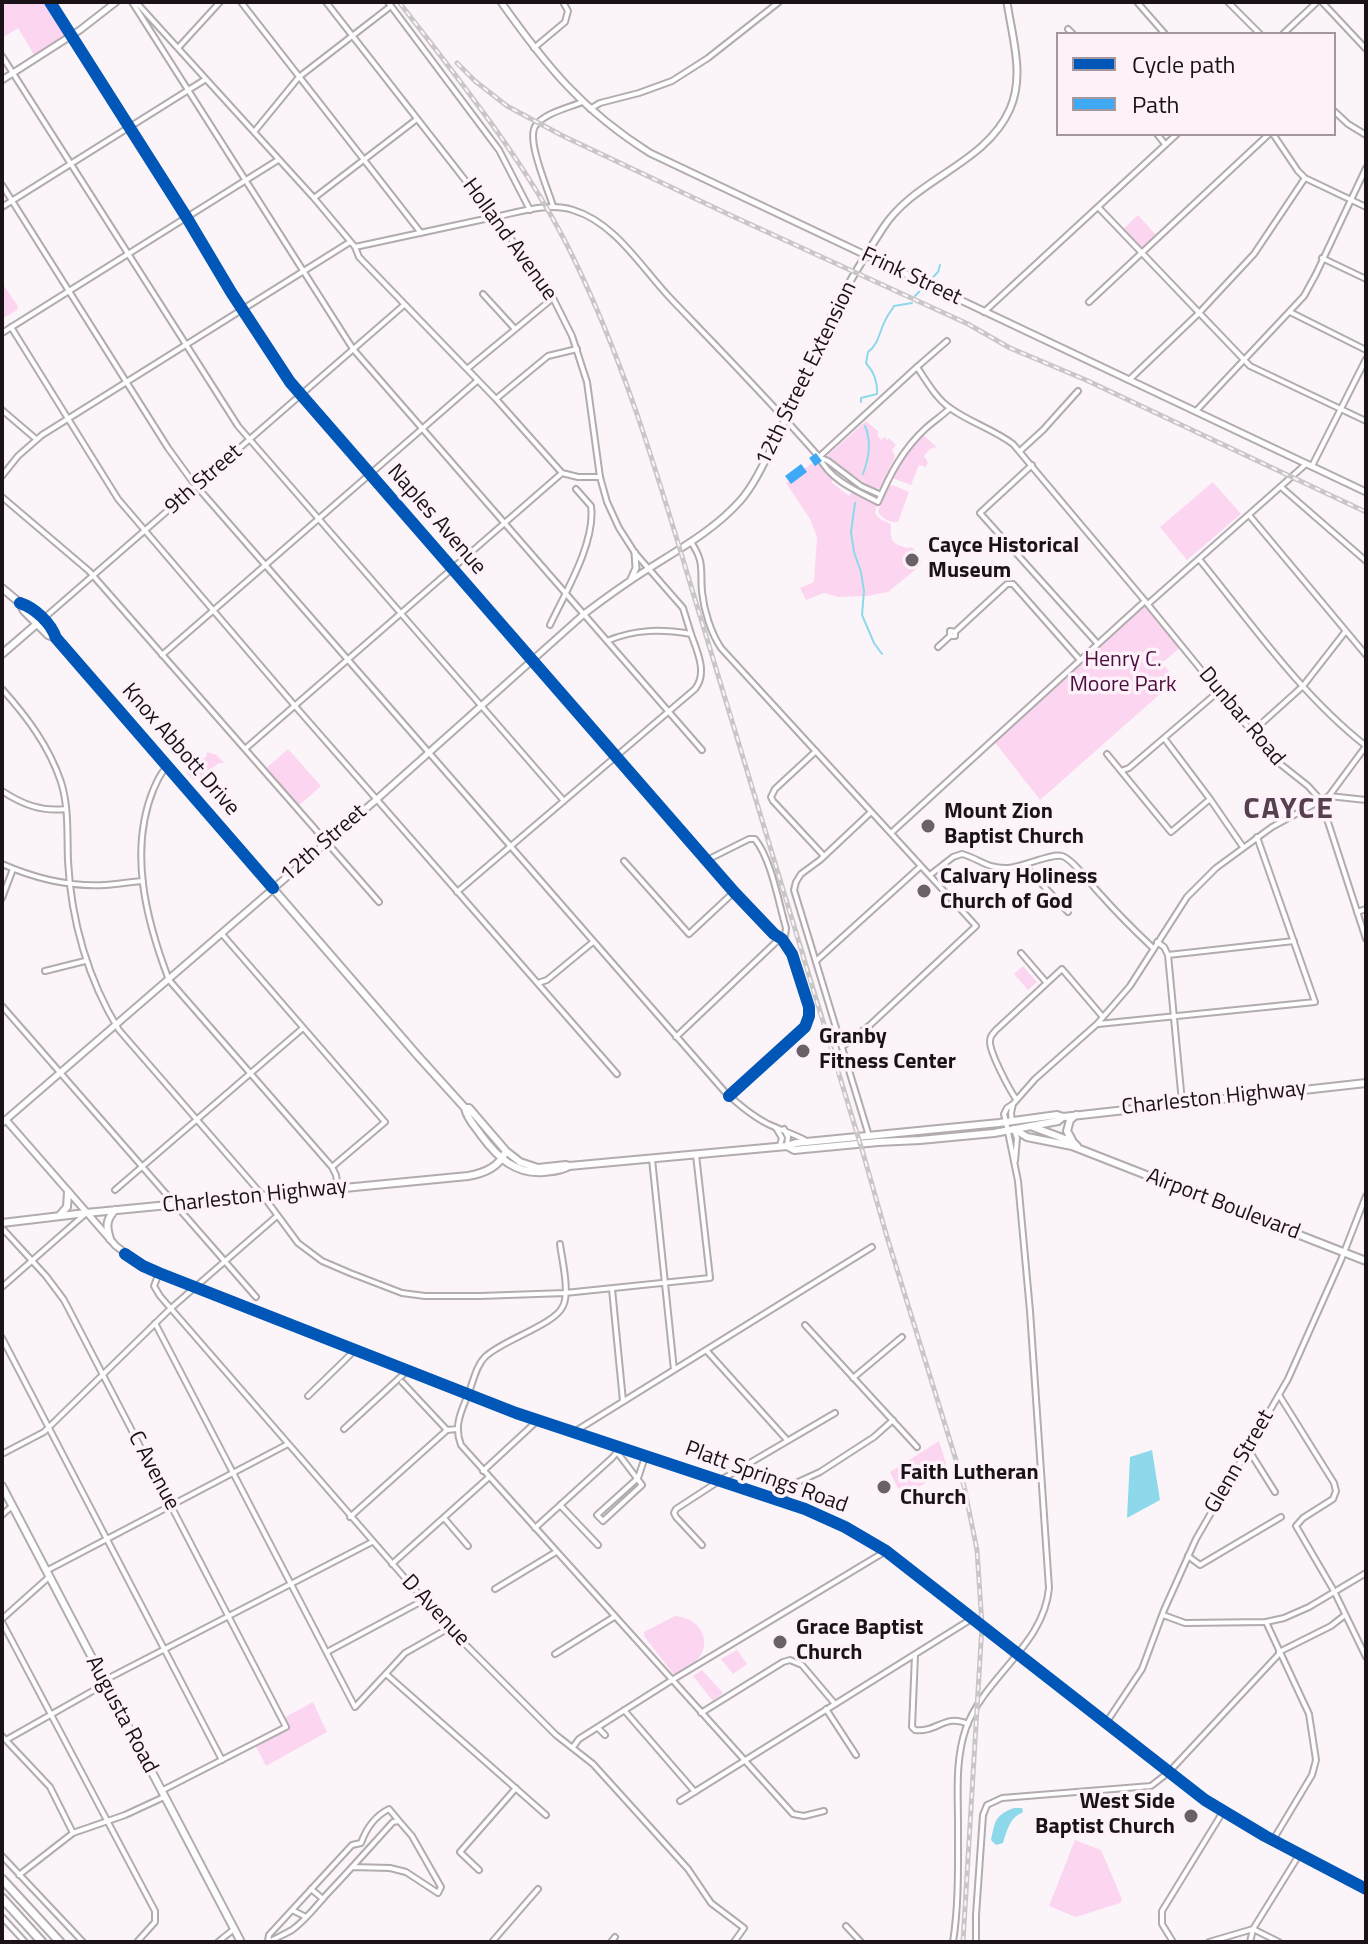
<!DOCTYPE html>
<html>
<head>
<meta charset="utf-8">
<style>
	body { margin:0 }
	#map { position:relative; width:1368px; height:1944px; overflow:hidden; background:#fbf5f9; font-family:"Titillium Web",sans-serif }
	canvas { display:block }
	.frame { position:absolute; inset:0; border:4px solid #1b1118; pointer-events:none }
	.legend { position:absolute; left:1056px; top:32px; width:280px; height:104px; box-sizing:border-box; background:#fef2fa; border:2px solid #a398a0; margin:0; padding:10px 14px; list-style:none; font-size:24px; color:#1b1118 }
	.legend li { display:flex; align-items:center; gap:16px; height:40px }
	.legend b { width:40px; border:2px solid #a398a0 }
</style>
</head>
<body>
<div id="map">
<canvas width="1368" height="1944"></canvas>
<div class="frame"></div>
<ul class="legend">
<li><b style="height:10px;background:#0057b8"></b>Cycle path</li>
<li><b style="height:10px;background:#3fa9f5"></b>Path</li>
</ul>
</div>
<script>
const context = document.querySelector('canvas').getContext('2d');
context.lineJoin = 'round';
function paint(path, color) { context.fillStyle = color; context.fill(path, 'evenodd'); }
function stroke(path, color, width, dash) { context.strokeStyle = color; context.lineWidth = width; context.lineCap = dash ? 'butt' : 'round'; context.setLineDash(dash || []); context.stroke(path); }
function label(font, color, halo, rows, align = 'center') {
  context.font = font + ' "Titillium Web",sans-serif'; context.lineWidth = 7; context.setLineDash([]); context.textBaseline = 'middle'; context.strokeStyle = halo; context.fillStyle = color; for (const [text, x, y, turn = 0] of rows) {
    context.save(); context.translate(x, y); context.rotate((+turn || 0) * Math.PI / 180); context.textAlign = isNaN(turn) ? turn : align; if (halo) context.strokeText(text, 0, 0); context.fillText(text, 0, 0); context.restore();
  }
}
paint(new Path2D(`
	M2,2H50L71,36L36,58L18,28L2,38Z
	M1138,215L1158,237L1143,250L1123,229Z
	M2,283L18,306L17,310L2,319Z
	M866,421L879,432L877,435L881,440L885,437L887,440L889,438L896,445L892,450L895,456L894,459L880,488L874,489L828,458L829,454Z
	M923,435L937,447L930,449L924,456L928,462L926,467L919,465L911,485L895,479L893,475L903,456Z
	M815,461L834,479L831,482L849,496L853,490L878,502L875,513L880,519L891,524C890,541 891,543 907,548L912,547L922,560L921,565L888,592L867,596L839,597L824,593L806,600L800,588L814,582L817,537L810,519L786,483Z
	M1213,482L1241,514L1187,560L1160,527Z
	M893,485L909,492L898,522C890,523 880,518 878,511L888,486Z
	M1145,601L1182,646L1162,663L1176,680L1040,800L993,740Z
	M288,749L321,786L296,808L263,771Z
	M207,752L217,755L224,763H219L200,779L198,777L193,780L186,772L197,761L206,757Z
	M1023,966L1037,982L1028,990L1014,974Z
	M939,1441L948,1470L907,1494L897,1487L890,1472Z
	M675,1616C699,1617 715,1642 696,1661C691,1667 681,1671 674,1675L644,1636V1632Z
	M737,1650L747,1664L733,1674L721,1659Z
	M702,1670L723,1693L713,1701L693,1676Z
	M313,1702L327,1732L266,1766L254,1743L286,1727L282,1719Z
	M1075,1840L1101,1850L1122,1899L1120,1903L1076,1917L1049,1906Z`), '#fcd6f0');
paint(new Path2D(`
	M1152,1450L1160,1500L1127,1518L1130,1457Z
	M1014,1808H1022L1023,1811L1022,1813C1010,1817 1007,1831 1003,1843L996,1845L991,1840C995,1821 995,1815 1014,1808Z`), '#8dd9eb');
stroke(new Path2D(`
	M915,296L938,272L940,265
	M861,402V398L877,394C878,382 874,372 866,363L868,352C880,343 879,330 887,317C889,313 892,310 894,306L912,303
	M863,474C869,458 872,442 865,426
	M855,503L851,532L854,552L861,572L864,591L862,615L874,643L882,654`), '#8dd9eb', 2);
const minor = new Path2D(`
	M50,2L187,218L231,292L290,382L734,892L774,934L782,939L792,954L809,1007V1016L805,1027L729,1096
	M132,2L353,349L702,750
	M136,2L314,198L355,247L359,257L496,399L562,473L578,477H600
	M241,2L421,233
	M388,2L499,150L530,210
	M1137,2L1165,34
	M1228,2L1260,34
	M1068,29L1073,34
	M178,48L220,2
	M534,48L565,22L568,11L563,2
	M2,56L238,426L564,801
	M1334,111L1348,124L1366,135
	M254,132L299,77L391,6
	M1157,134L1165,144
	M1273,134L1298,171L1305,178L1366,207
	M2,185L168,448L192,481L725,1092C738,1104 752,1116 768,1124C781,1130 793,1134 805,1140
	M314,198L417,119
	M553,206C548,189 525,138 536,125C545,113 568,108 582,102
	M2,207L206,79
	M1099,208L1250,366L1366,421
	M355,247L494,217
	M1322,258L1366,279
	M483,294L515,329
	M1089,302L1269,134
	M1290,312L1366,350
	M11,327L118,499L295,706L617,1074
	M2,333L278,160
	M917,367L947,341
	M467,369L553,298
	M1129,380L1199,313L1254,254L1305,178
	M496,399L548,356L577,349
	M2,410L36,439
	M1196,411L1304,296L1316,274L1366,168
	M1020,451L1043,430L1078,391
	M819,457C830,480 857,491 878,502C890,474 903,449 926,428C934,421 943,415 950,408
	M819,457L828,461L861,486L881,495
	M1032,465L980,513L1097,643
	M1312,466L1366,359
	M2,476L18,456L42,435L350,242
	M1281,487L1366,561
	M2,497L89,571L379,902
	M1249,515L1366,655
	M691,542C705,563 700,569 702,592C704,611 711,633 721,648L976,926L870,1025L842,1047
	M1199,559C1251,623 1301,695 1366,746
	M1148,604L1306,464
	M43,619L404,305
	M550,625C565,593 596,542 591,506L576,489
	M955,632L1007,584H1013L1080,660
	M938,647L950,636V631L955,632V636H950
	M162,655L477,381
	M2,689C27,717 49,746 61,782C69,807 67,835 68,861C71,920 88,980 119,1030L264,1197L298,1243L322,1261L350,1273L402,1293L425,1296H480L565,1293L710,1278L696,1155
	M1252,732L1303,686L1345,632
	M1164,738L1210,799L1243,847
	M245,749L562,473
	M816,751L775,789L771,797L773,801L824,856
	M1107,754L1171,832L1210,799
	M167,767C160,773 158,780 154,788C128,850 146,920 169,980L332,1167L336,1175L338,1189
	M1121,771L1129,768L1219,691
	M2,791C22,804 41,812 66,809
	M1329,796L1366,746
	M891,833L1145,601
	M624,861L689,934L734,892
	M2,864C34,878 70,887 105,885C118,884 130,882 143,881
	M1024,865L1068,912
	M930,875L953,857L962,854C980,859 987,869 1008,868C1023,867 1051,853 1062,856C1073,859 1092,886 1101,895C1117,913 1135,931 1153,948
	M457,892L695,689C708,673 697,651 691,634C661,629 635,629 607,641
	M2,898L13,869
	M1357,912L1366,909
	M222,934L385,1122L332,1167
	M1157,942L1164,947L1168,955L1182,1102
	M1021,953L1046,982
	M1168,955L1294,941
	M816,961L921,866
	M45,971L85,961
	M538,983L547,980L593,942
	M2,1006L256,1297
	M1098,1024L1315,1002L1257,837
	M676,1037L775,943L785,936L786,928C778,901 772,861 755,839H749L707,860
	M1016,1099C1009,1089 990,1053 990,1042C990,1036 992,1035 996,1030L1062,969L1102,1016
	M776,1128L782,1138L780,1145
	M784,1129L788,1137L787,1146
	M869,1136L794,890L796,882L801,874L820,860L871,812
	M652,1159L674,1370
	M115,1190L303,1028
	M560,1244C562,1260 570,1292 563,1306C555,1325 502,1340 485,1357C475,1367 473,1384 467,1397C460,1414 454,1427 461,1445L793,1814L804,1816L824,1811
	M2,1287L84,1215
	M612,1289L623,1401
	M155,1323L355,1707L405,1653L449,1628
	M805,1325L917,1447
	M2,1338L222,1760
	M706,1350L787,1440
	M853,1378L902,1337
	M402,1382L447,1430
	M1279,1395L1334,1483L1336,1491L1333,1499L1303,1518L1296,1526L1334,1591L1366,1657
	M308,1396L355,1350
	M344,1429L407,1371
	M574,1432L872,1247
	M1248,1449L1275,1492
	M617,1452L642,1485L603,1521L597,1515L638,1478L645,1457
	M2,1454L44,1432L170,1309L277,1216
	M483,1471L537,1421
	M782,1502L787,1489L796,1483L820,1472L874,1437L893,1420
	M560,1505L598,1545
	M2,1515L12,1506
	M350,1517L447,1430L457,1429
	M444,1518L468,1546
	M535,1528L612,1458L618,1451
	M702,1545L676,1517L674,1513L676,1509L719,1481L835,1413
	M1188,1556L1200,1565L1281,1517
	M392,1564L488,1478
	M46,1571L288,1444
	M495,1589L556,1552
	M2,1619L49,1577
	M2,1622L155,1911V1922L137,1942
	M1266,1622L1309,1714L1316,1760L1312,1775L1273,1840
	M327,1652L424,1600
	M1279,1652L1331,1626L1345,1615
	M555,1654L614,1617
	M915,1655L912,1727L915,1730C937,1733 945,1713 968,1724
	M386,1674L546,1815
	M103,1681L372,1542
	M826,1709L856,1755
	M624,1710L695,1792
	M701,1713L783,1662L790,1660L802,1665L835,1704
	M598,1728L605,1735
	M2,1736L50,1787L73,1833
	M6,1740L105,1684
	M573,1747L579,1739L672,1680L886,1551
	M1169,1772L1279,1654
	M680,1801L973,1618
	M2,1856L83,1942
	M479,1870L460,1852L516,1788
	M19,1875L73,1833L125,1815L164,1797
	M311,1889L323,1899
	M292,1910L306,1917
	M2,1917L25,1942
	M846,1926L861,1942
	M268,1941L269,1935L352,1845L361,1843C366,1829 375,1816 389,1809L399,1821
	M218,1942L234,1929
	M269,1942C276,1938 285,1934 292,1930C306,1920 316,1906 328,1893C350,1870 371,1846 393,1822L399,1821L412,1836L441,1887L438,1893L406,1872L390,1868L352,1867
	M492,1942L538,1889
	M611,1942L615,1937
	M1173,1942L1162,1924V1911L1224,1810
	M1209,1942L1253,1929L1279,1942
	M1250,1942L1253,1929L1299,1855`);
const tertiary = new Path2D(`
	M326,2L522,253L553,298L572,336L587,382L600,477L607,502L619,528L635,553L683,608L691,634
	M1322,2L1366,49
	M1283,34L1317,2
	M590,109L600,103L639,93L672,81L708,58L779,2
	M494,217C520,212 548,202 573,210C616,223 642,269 672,300C722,352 772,403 819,457L917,367C927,382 936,398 950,408C969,422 993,429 1013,444L1145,601L1274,759L1308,786L1317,796L1328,822L1366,939
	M984,312L1177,134
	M1012,1122L1011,1113L1013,1104
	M1014,1130L1017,1138L1015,1161
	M2,1228L46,1276L64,1300L286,1727L163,1790
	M159,1273L154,1286L160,1296L444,1623L556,1735L593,1764L688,1869L711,1903L744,1928L734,1942
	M1163,1615L1185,1623L1266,1622L1284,1618L1309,1607L1366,1573
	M1106,1723L1142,1669L1164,1610L1196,1539L1288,1379L1341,1260L1366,1196
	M953,1942C959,1904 958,1864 958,1825C958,1792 955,1760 966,1728C985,1676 1044,1645 1049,1588L1030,1311L1018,1181L1006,1122L1004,1114L1007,1108L1013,1104L1035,1079L1097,1024L1130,986L1187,897L1216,868L1272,827L1329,796L1366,800
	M976,1942V1915L983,1815L987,1805L1002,1798L1151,1786L1169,1772`);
const secondary = new Path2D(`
	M501,2C547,67 582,110 650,153L1366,492
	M2,80L80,30L116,2
	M631,579L636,568L635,553
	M6,1120L116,1246L143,1266L516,1413L805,1509L845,1527L886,1551L1205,1800L1265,1836L1366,1889
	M2,1123L377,799L584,614C605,598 626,583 648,569C681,548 714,530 740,501C753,486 762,467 771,449C791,409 807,368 826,327C841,294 863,259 883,228C915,178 985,165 1010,109C1025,75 1012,37 1007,2`);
const primary = new Path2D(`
	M2,588L20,603L24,611L48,635L56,638
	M20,603C35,608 51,623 56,638L418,1056L465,1108H469L506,1151L520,1162L538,1168L566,1165L569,1166L787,1146L796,1143L999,1123L1057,1115L1063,1117L1366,1083
	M2,654L39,622
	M465,1108C467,1119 475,1126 481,1135C498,1158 515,1174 544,1172C553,1171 561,1171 569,1166
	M1033,1127L1073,1142L1077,1146
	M1014,1129L1027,1137L1072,1146L1366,1261
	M1073,1142L1067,1131L1070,1120L1076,1115
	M787,1146L794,1150L878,1142L920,1140L994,1133L1058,1121L1063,1117
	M59,1216L67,1207L68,1192
	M2,1223L86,1213L468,1176C485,1173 499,1167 506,1151
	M110,1239C106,1226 106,1220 115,1210
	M2,1486L241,1942`);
const trunk = new Path2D(`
	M2,1879L60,1942
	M2,1898L42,1942`);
stroke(minor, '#b2abaf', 8);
stroke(tertiary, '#b2abaf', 8);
stroke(secondary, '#b2abaf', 9);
stroke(primary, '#b2abaf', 10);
stroke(trunk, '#b2abaf', 11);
stroke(minor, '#fefefe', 4);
stroke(tertiary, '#fefefe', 4);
stroke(secondary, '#fefefe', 5);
stroke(primary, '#fefefe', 6);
stroke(trunk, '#fefefe', 7);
const rail = new Path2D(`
	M399,2C459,80 522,157 567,245C629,368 664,498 704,629C758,804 809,979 863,1153L887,1237L964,1486L977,1550L982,1625L963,1942
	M457,63L475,81L507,106L563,136L730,215L968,324L1010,348L1086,380L1366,512`);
stroke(rail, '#c9c6c8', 5);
stroke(rail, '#fef2fa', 2, [6]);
stroke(new Path2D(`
	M788,480L819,457`), '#3fa9f5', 10, [20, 10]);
stroke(new Path2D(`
	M50,2L187,218L231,292L290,382L734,892L774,934L782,939L792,954L809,1007V1016L805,1027L729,1096
	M20,603C35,608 51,623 56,638L273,888
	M125,1254L143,1266L159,1273L516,1413L805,1509L845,1527L886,1551L1205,1800L1265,1836L1366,1889`), '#0057b8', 12);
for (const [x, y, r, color] of [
	[912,560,8,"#696167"],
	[928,826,8,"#696167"],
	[924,891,8,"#696167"],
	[803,1051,8,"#696167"],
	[884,1487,8,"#696167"],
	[780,1642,8,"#696167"],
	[1191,1816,8,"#696167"]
]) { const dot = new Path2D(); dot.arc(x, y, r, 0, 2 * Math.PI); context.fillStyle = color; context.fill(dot); stroke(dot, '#fef2fa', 3); }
label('22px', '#1b1118', '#fef2fa', [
	["Holland Avenue",509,240,54],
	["Frink Street",911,277,25],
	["12th Street Extension",807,374,-64],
	["9th Street",204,480,-41],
	["Naples Avenue",436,520,49],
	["Dunbar Road",1241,717,50],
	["Knox Abbott Drive",180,750,49],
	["12th Street",324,844,-41],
	["Charleston Highway",1214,1099,-6],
	["Charleston Highway",255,1197,-6],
	["Airport Boulevard",1223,1205,21],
	["Glenn Street",1240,1462,-60],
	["C Avenue",153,1471,62],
	["Platt Springs Road",766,1478,20],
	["D Avenue",435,1611,47],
	["Augusta Road",121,1715,62]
]);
label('bold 22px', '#1b1118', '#fef2fa', [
	["Cayce Historical",928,547],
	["Museum",928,572],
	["Mount Zion",944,813],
	["Baptist Church",944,838],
	["Calvary Holiness",940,878],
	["Church of God",940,903],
	["Granby",819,1038],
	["Fitness Center",819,1063],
	["Faith Lutheran",900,1474],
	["Church",900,1499],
	["Grace Baptist",796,1629],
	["Church",796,1654],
	["West Side",1175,1803,"right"],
	["Baptist Church",1175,1828,"right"]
], 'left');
label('22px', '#4d0e3f', '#fef2fa', [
	["Henry C.",1123,661],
	["Moore Park",1123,686]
]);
context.letterSpacing = '2px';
label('bold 30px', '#56404f', '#fef2fa', [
	["CAYCE",1289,811]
]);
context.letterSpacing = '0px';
</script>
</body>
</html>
